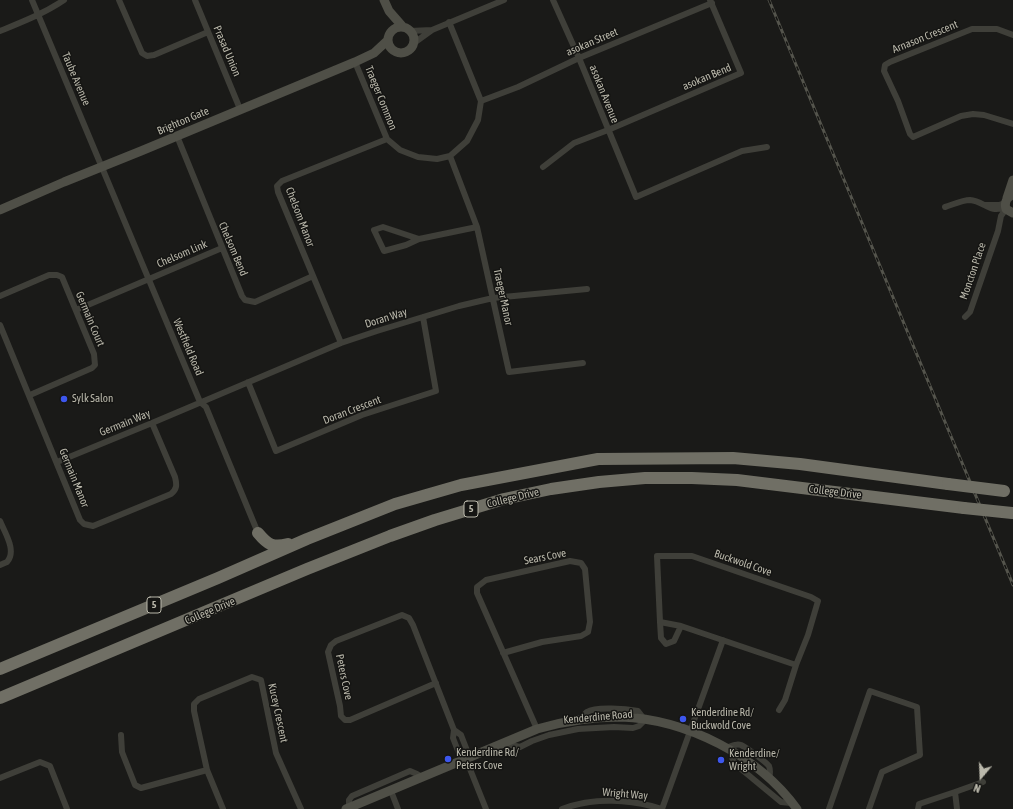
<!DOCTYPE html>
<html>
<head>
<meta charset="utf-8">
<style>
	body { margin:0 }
	#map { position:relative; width:1013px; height:809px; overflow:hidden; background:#1a1a18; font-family:"Asap Condensed",sans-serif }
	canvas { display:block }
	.north { position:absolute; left:961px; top:757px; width:40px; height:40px; -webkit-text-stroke:3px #151513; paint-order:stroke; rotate:199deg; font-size:11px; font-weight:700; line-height:16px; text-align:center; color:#bab8ab }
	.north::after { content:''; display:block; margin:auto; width:14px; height:18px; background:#bab8ab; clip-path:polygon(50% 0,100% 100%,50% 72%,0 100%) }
</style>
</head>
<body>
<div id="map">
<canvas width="1013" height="809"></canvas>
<div class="north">N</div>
</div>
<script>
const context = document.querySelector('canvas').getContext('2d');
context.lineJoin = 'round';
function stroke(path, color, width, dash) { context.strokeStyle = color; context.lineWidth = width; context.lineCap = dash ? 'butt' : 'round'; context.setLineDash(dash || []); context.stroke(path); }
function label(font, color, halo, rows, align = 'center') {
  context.font = font + ' "Asap Condensed",sans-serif'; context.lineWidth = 3; context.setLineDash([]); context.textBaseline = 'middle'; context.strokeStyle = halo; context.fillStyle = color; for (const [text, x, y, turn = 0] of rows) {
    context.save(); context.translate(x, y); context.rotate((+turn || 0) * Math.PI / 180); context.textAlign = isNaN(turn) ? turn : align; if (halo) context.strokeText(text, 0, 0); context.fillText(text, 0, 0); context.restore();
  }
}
stroke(new Path2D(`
	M32,0L200,402L206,407L258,533
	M119,0L142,53L147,56L154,55L208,32
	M195,0L240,109
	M553,0L579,58L636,197L742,151L767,147
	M0,31C22,22 45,13 64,0
	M410,31L432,30
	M1013,35L997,29H972L890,62L885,65L884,71L898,101L910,134L913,137L961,116L973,114L984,115L1013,124
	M414,43L432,30L504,0
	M355,62L387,139L400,150L418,157L437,159L450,156L467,141L478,120L481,101L449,22
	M481,101L518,87L579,58L712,3
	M177,136L242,296L245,300L255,302L313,276
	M450,156L477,227L509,372L583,363
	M543,167L574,143L608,130L741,73L710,0
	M985,205H999L1005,203
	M945,207C952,205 962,200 970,200C984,201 990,214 1005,207
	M419,239L406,245L384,251L374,230L383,227L419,239L477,227
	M0,296L49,275H57L62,277L94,354L95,365L92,368L30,395
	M76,310L222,248
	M965,317L970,312L998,231L1001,216L1006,209
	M0,325L80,520L84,524L93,526L171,494C177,489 177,485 175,477L152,423
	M341,343L278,192L277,186L282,181L387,139
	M248,382L276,451L362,415L436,391L423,317
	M57,462L152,423L341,343L377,331L459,306L493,298L587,289
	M0,521C5,533 17,551 7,562L0,565
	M657,556H692L811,597L818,601L808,635L796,665L681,626L660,622Z
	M660,622L661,638L666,644L674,641L681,626
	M503,653L542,642L581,636L588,632L590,622L585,569L581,563L570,561L486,580L477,587V593L537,729
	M436,683L350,720H345L341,716L340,706L328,652L331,645L336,641L402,615L409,618L413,625L454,730L461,735L468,753L466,759
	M779,710L785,700L796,665
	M454,730L453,738L460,756L466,759
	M121,735L122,752L135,785L141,788L207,770
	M506,742L511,745L520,747L532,741L549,735L578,729L614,727L633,728L639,726L645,720L638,711C627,709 596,706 587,712C585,713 583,717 582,719
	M726,748C731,746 736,743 741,745C747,748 766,762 769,766C771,771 770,774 769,779
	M732,751V758L735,764L781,802L791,803
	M466,759L486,809
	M0,778L40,762L50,766L67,809
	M391,791L398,809
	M955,792L983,782
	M349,808V800L352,796L410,771L417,774L422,777
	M223,809L207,770L194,711V704L199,699L252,677L261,680L276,753L301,809
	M562,809C594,797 630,799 662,809
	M662,809L723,640
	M829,809L870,691L917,707L920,755L882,772L869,809
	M918,809L919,804L955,792L957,809`), '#3f3f39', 6);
stroke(new Path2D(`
	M384,0L389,11L403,27
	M388 40a13 13 0 1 1 26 0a13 13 0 1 1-26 0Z
	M1013,195C1007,197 1004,202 1006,209L1013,213
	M1007,198L1013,180
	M0,210L64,182L141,151L355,62L374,53L388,40
	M346,809L537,729C564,721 592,717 621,717C686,719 759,756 797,809`), '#4f4f47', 9);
stroke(new Path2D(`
	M258,533C268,545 273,548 288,544
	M0,669L218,578L307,539L395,504L461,485L598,459L733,458L800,464L948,484
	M0,698L307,569L390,536L435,520L504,499L551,489L599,482L645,478H692L737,480L964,508`), '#706f65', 12);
const rail = new Path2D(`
	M769,0L1013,585`);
stroke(rail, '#54544c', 3);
stroke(rail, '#151513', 1.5, [4.5]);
stroke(new Path2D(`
	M948,484L1004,491
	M964,508L1012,513`), '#706f65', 12);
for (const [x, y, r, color] of [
	[64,399,4,"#3d57ee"],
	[683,719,4,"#3d57ee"],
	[448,759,4,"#3d57ee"],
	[721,760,4,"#3d57ee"]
]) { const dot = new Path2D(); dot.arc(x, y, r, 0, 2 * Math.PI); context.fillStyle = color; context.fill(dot); stroke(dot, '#151513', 1.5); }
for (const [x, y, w] of [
	[471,509,14],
	[154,605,14]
]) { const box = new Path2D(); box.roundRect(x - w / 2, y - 8, w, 16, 3); context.fillStyle = '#151513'; context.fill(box); stroke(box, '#bab8ab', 1); }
label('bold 10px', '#bab8ab', null, [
	["5",471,509],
	["5",154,605]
]);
label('11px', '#bab8ab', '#151513', [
	["Arnason Crescent",925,37,-22],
	["asokan Street",592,42,-23],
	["Prasad Union",227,51,67],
	["asokan Bend",707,77,-23],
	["Taube Avenue",76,79,67],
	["asokan Avenue",604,94,68],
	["Traeger Common",381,98,68],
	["Brighton Gate",183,121,-23],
	["Chelsom Manor",300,217,69],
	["Chelsom Bend",233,249,67],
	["Chelsom Link",182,254,-23],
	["Moncton Place",973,271,-71],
	["Traeger Manor",503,297,78],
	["Doran Way",386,318,-17],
	["Germain Court",90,319,67],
	["Westfield Road",188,347,67],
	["Doran Crescent",352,410,-21],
	["Germain Way",125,423,-22],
	["Germain Manor",74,478,68],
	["College Drive",835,492,7],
	["College Drive",513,498,-14],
	["Sears Cove",545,557,-11],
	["Buckwold Cove",743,563,19],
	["College Drive",210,611,-23],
	["Peters Cove",344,677,78],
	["Kucey Crescent",278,713,78],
	["Kenderdine Road",598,717,-5],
	["Wright Way",625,794,5]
]);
label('11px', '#bab8ab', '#151513', [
	["Sylk Salon",72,399],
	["Kenderdine Rd/",691,713],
	["Buckwold Cove",691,726],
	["Kenderdine Rd/",456,753],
	["Peters Cove",456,766],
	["Kenderdine/",729,754],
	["Wright",729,767]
], 'left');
</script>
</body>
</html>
